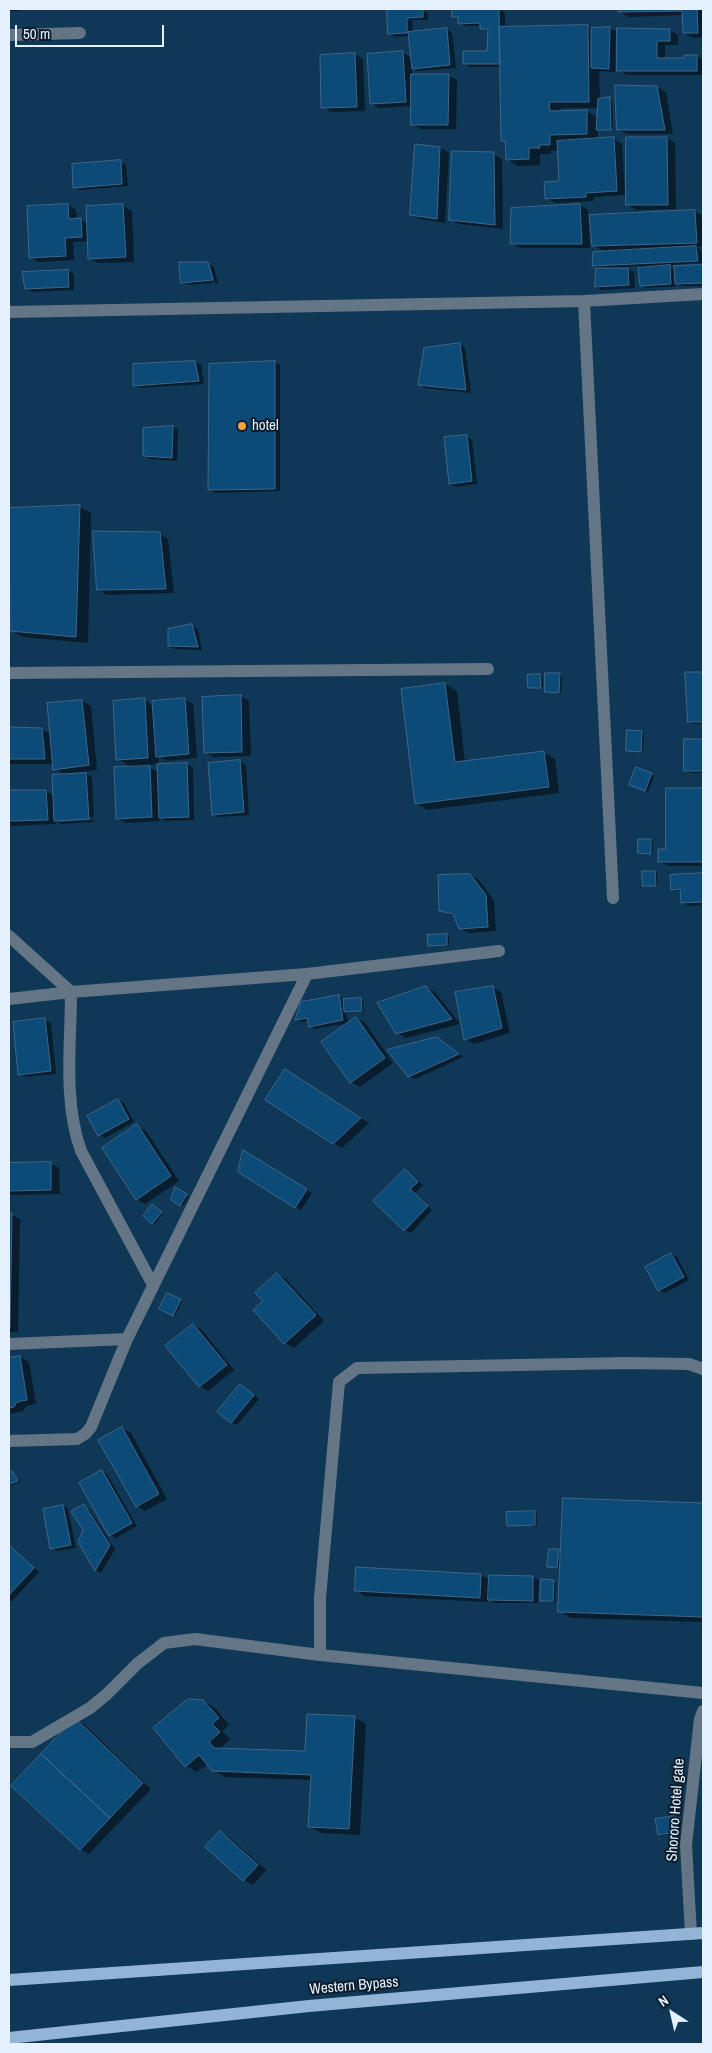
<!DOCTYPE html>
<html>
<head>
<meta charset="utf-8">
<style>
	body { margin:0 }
	#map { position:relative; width:712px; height:2053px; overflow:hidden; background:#0f3756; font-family:"Archivo Narrow",sans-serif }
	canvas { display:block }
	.frame { position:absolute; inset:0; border:10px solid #e5f1fe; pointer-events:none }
	.north { position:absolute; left:647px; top:1988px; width:50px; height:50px; -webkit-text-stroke:4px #0d1d2c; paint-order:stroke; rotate:325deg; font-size:14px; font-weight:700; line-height:20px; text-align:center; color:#e5f1fe }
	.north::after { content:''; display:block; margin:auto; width:18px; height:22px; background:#e5f1fe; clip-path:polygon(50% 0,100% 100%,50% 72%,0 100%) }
	.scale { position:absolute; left:15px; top:25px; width:149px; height:22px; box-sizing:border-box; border:2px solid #e5f1fe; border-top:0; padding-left:6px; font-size:15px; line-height:18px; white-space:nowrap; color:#e5f1fe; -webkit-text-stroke:4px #0d1d2c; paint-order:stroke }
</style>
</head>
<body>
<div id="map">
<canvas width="712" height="2053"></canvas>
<div class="frame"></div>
<div class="north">N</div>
<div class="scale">50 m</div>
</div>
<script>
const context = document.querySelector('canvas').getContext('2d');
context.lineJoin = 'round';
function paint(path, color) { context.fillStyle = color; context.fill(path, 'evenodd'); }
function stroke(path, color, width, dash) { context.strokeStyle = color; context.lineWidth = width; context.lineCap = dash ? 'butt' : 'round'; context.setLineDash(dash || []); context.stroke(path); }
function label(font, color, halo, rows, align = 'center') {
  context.font = font + ' "Archivo Narrow",sans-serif'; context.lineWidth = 4; context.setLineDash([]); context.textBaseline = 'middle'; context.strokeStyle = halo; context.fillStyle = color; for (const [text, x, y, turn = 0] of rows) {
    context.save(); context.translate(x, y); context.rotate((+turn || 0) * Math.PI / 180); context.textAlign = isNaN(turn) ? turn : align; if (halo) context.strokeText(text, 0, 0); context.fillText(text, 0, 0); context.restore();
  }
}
paint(new Path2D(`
	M9,9H20V11H9Z
	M454,9H499L505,13V28L587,26L592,29L610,28L616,31L615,72L599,71L600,100H612L613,128L598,129V140L614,139L622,144L625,195L594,197V201L555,203L546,198L560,183L559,151H550L551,154H540V165L518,166L507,159V143L502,140L501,67H470L464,64L489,52V31L482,28L481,26H465L459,23V19L454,16ZM560,108H599L598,118L587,111L561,112Z
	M620,9H703V37L693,38L684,33V15L629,17L620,12Z
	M423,10L428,13V20H412L413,33L447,29L452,33L456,68L418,71L412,68L413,75H448L457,80L456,129H421L412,124V106L379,108L371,103L403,53L412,58L410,36L395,37L389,33L388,11Z
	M670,30L678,35V45H665V59H685V56H697L703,59V75H627L618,70Z
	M355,54L363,59L365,111L331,112L323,107Z
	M657,87L666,92L673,134H627L618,129Z
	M667,138L675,143L676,209L636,210L628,205Z
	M440,148L449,153L445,223L420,219L411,214Z
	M493,154L502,159L503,229L459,224L450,219Z
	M120,161L126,165L128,186L80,190L75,187Z
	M68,205L76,210L77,220H81L88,224L87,207L123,206L132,211L134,262L98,263L89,258V241L73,242L74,260L39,262L30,257Z
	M580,205L588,210L589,217L695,211L703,216V247H696L701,250L703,263L681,264V267L703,266V286H682L676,283V286L647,288L641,285L639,266L625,267L634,272L635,288L602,290L596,287L601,270L593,265L605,252L593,245L591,226H589L590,248H520L512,243ZM667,265H676V270Z
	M208,263L210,265H207L213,283L188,285L182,282Z
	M210,265L214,267L218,283H215Z
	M68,271L74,274V290L32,292L27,289Z
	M460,344L465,348L471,393L425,388L420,385Z
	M195,362L201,365L204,384L140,388L134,385Z
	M275,362L280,365V491L215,493L210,489Z
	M173,427L178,430L177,461L150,459L144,456Z
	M466,436L472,440L477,484L456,487L450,484Z
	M80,507L91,513L88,643L23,637L11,630L9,509Z
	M160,534L168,539L174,593L107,595L98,590Z
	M192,626L198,629L202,650L175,649L170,646Z
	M686,673H703V724H694L689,721Z
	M540,675L542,676L543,688H529Z
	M559,675L562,676L561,694L546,692Z
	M445,684L457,691L465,762L544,753L555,759L559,793L427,810L416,803Z
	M240,696L249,701L251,756L214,757L205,752Z
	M184,699L193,704L197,758L166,761L159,756V765L187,764L193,767L194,820L165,821L160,818V821L126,823L117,818L132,768L118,759L144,700L153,705ZM158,764V772L146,765Z
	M82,701L91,706L97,770L73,773V775L86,774L92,777L94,817L59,819V822L94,820V822L61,824L56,821V824L9,826V791H46L54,796L66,775L54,769V764H9V728L41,729L51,734Z
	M642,732L644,733L643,753L627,751Z
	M685,740H703V773H691L685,770Z
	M240,762L246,765L249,815L218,817L213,814Z
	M636,769L654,776L648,792L633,786Z
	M667,789L703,790V866H668L659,861L667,851Z
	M651,840L653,841V854L639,853Z
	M655,872L657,873L658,886H644Z
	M703,874V905L688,906L682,902V892L672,889V876Z
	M470,875L479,880L494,901L496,931L469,933L460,928L455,917L440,910Z
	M446,935L449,936V946H429Z
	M426,987L435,992L460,1024L406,1038L397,1033Z
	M492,987L501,992L510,1033L474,1044L465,1039Z
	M338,996L344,999L363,1000L364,1012L346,1013L348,1023L315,1029L310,1026L309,1021L302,1022L297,1019Z
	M356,1018L365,1023L393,1063L360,1087L351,1082Z
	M45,1020L51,1023L56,1074L25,1077L20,1074Z
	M437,1038L463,1057L415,1079L409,1076Z
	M294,1076L369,1123L342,1148L333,1143Z
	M118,1100L124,1103L134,1122L105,1138L99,1135Z
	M137,1126L146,1131L179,1181L145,1204L137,1199Z
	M244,1152L312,1193L301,1210L240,1172Z
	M50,1163L59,1168L60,1194L9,1195V1164Z
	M405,1170L423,1185L415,1193L432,1210L411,1233L405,1230Z
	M176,1189L189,1197L183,1206L172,1200Z
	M155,1207L163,1214L155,1224L153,1223Z
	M9,1214L20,1219L18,1332H9Z
	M671,1254L677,1257L689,1280L665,1293L659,1290Z
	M277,1274L286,1279L324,1321L294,1348L285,1343L264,1301Z
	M168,1294L182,1302L175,1316L161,1309Z
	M193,1325L202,1330L234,1370L208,1391L200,1386Z
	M20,1357L29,1362L36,1404L26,1406L23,1411L9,1414V1359Z
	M245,1388L259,1399L237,1425L232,1422Z
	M122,1428L131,1433L167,1499L145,1511L137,1506Z
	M102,1471L107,1474L137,1526L116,1538L110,1535Z
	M12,1472L20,1482L9,1486V1473Z
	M564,1499L703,1504V1622L571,1618L559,1611L562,1564H559V1569L549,1567L558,1551L562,1553Z
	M63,1506L68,1509L76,1548L57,1551L52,1548Z
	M84,1506L89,1509L115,1549L101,1573L96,1570L79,1542L84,1530Z
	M535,1512L537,1514V1526L508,1525Z
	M9,1546L39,1572L10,1603L9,1602Z
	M481,1575L490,1580V1577H533L539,1580L538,1603H495L488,1599V1602L365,1596L356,1591Z
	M554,1581L556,1583L555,1602L541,1600Z
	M203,1701L215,1708L229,1725L222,1731L230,1739L219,1750L306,1753L355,1718L366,1724L360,1835L321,1833L309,1826L312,1780L225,1777L213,1770L208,1764L197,1772L186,1766Z
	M75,1719L84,1724L151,1789L89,1854L80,1849Z
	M675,1817L677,1819L679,1833L661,1836L659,1834Z
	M220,1832L229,1837L266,1870L253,1885L244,1880L207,1847Z`), '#0007');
const building = new Path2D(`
	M387,9H423V17L407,18V33L388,34Z
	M452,9H499L500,64H463V51H487L488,29H480V23L458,24V17H452Z
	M619,9H697L698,33H683L682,11L619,12Z
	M588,25L589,102H549L550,111L587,110V134L550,135V145H539L540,148H529V159L506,160L505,141H501L499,27Z
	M610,27L609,69L591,68V28Z
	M447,28L450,65L412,69L408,32Z
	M617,28L670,29V41H657V58H684V55H697V71H617Z
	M403,51L406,102L370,104L367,54Z
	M355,53L357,107L321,108L320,55Z
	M411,74H449L448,125H411Z
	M615,85L657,86L665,130H617Z
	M610,97L611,130H596L598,99Z
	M614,137L617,191L586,193V197L545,199L544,182L559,181L557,141Z
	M626,137H667L668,205H626Z
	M415,144L440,147L437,219L410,215Z
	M452,151L494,152L495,225L449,220Z
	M121,160L122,184L73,188L72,164Z
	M68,204L69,219L81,218L82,237L65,238L66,256L29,258L27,206Z
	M123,204L126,257L88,259L86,206Z
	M580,204L582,244H510L511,208Z
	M695,210L697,243L592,246L589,215Z
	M696,246L698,261L592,266L593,252Z
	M179,262H208L213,280L181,283Z
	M670,265L671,284L640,286L638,268Z
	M703,265V283L675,284L674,266Z
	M596,268H628L629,285L595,287Z
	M68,270L69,287L25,289L22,272Z
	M460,343L466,390L418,385L424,348Z
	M195,361L199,381L133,386V364Z
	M275,361V489L208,490L209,364Z
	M173,426L172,458L143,456V428Z
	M467,435L472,481L449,484L444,437Z
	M80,505L76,637L10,631L9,508Z
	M93,531L160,532L166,589L97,590Z
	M192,624L198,647L168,646V629Z
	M685,672H703V722H688Z
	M545,673H560L559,693L545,692Z
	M540,674L541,688H528L527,675Z
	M445,683L455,762L544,751L549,787L415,804L401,689Z
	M241,695L242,752L204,753L202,697Z
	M145,698L148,758L116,760L113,701Z
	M185,698L189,754L156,757L152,701Z
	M82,700L89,765L53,770L47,703Z
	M9,727L42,728L45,759H9Z
	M627,730L642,731L641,752L626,751Z
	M684,739H703V771H684Z
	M240,760L244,812L212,815L208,763Z
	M187,763L189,817L159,818L157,764Z
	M150,766L152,817L116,819L114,767Z
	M636,767L652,773L645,791L629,785Z
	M86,773L89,819L54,821L52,775Z
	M666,788H703V862H658V849H665Z
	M9,790H46L48,820L9,821Z
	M638,839H651V854L638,853Z
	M642,871H655L656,886H643Z
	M703,873V902L681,903L680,889L671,890L670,875Z
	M470,874L486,895L488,927L459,929L453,914L439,911L438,875Z
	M447,934V945L428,946L427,935Z
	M426,986L452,1019L396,1034L377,1003Z
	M493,986L502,1028L464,1040L455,992Z
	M339,995L343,1020L309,1027L307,1018L295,1020L301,1002Z
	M361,998L362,1011L344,1012L343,999Z
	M356,1017L385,1058L350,1083L321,1042Z
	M45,1018L51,1071L18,1075L13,1022Z
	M437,1037L459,1054L408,1077L387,1050Z
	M285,1069L361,1118L333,1144L265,1100Z
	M118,1099L129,1119L98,1136L87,1116Z
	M137,1124L171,1176L136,1200L102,1148Z
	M243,1150L307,1189L295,1208L238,1172Z
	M51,1162V1190L9,1191V1163Z
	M405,1169L418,1182L410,1189L428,1206L404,1231L373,1201Z
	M175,1187L187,1194L180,1206L171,1200Z
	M152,1204L162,1212L152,1224L143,1216Z
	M9,1213H12L10,1328H9Z
	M671,1253L684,1277L658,1291L645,1267Z
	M277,1273L316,1315L284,1344L253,1310L263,1301L255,1293Z
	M167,1293L181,1299L173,1316L159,1309Z
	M193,1324L227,1365L199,1387L165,1346Z
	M20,1356L27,1400L17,1402L14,1407L9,1408V1358Z
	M240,1384L254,1395L231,1423L217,1412Z
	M122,1427L159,1494L136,1507L98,1440Z
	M102,1470L132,1523L109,1536L79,1483Z
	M12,1471L18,1481L9,1484V1472Z
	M563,1498L703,1503V1617L558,1612Z
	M84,1504L110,1545L95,1571L78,1542L83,1530L71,1512Z
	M63,1505L71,1545L50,1549L43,1509Z
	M535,1511V1525L507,1526L506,1512Z
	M9,1545L34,1568L9,1595Z
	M549,1549H559L557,1568L547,1567Z
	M356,1567L481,1574L480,1598L355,1591Z
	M489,1575L533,1576V1601L488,1600Z
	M541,1579L554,1580L553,1601H540Z
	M188,1699L203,1700L219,1718L212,1724L220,1732L209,1742L214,1748L305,1751L307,1714L355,1716L349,1829L308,1827L311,1775L212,1771L199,1755L185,1767L153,1728Z
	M75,1718L143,1783L110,1818L41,1754Z
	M41,1754L110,1818L80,1850L11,1786Z
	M675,1816L677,1832L658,1835L655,1819Z
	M220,1831L258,1865L243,1881L205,1847Z`);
paint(building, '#0c4a77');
stroke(building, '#406689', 1);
stroke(new Path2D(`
	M9,35L80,33
	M584,301L613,898
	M9,312L584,301L703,294
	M9,673L488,669
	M9,936L71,992C71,1044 63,1101 81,1151L153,1285
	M9,999L71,992L307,974L499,951
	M9,1344L127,1339
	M9,1441L77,1439L85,1434L91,1427L127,1339L307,974
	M320,1655V1598L339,1382L357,1368L626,1363L689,1364L703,1369
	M9,1742H32L90,1708L107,1694L137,1664L164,1643L195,1639L320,1655L703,1693
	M691,1934L686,1845L700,1719L703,1711`), '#647585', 12);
stroke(new Path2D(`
	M9,1980L703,1933
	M9,2038L309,2006L703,1972`), '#92b5d5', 12);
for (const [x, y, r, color] of [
	[242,426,5,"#f4a344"]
]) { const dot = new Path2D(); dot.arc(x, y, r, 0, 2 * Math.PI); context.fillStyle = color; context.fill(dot); stroke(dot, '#0d1d2c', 2); }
label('15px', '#e5f1fe', '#0d1d2c', [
	["hotel",252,426]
], 'left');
label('15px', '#e5f1fe', '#0d1d2c', [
	["Shororo Hotel gate",676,1810,-86],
	["Western Bypass",354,1986,-5]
]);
</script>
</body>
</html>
